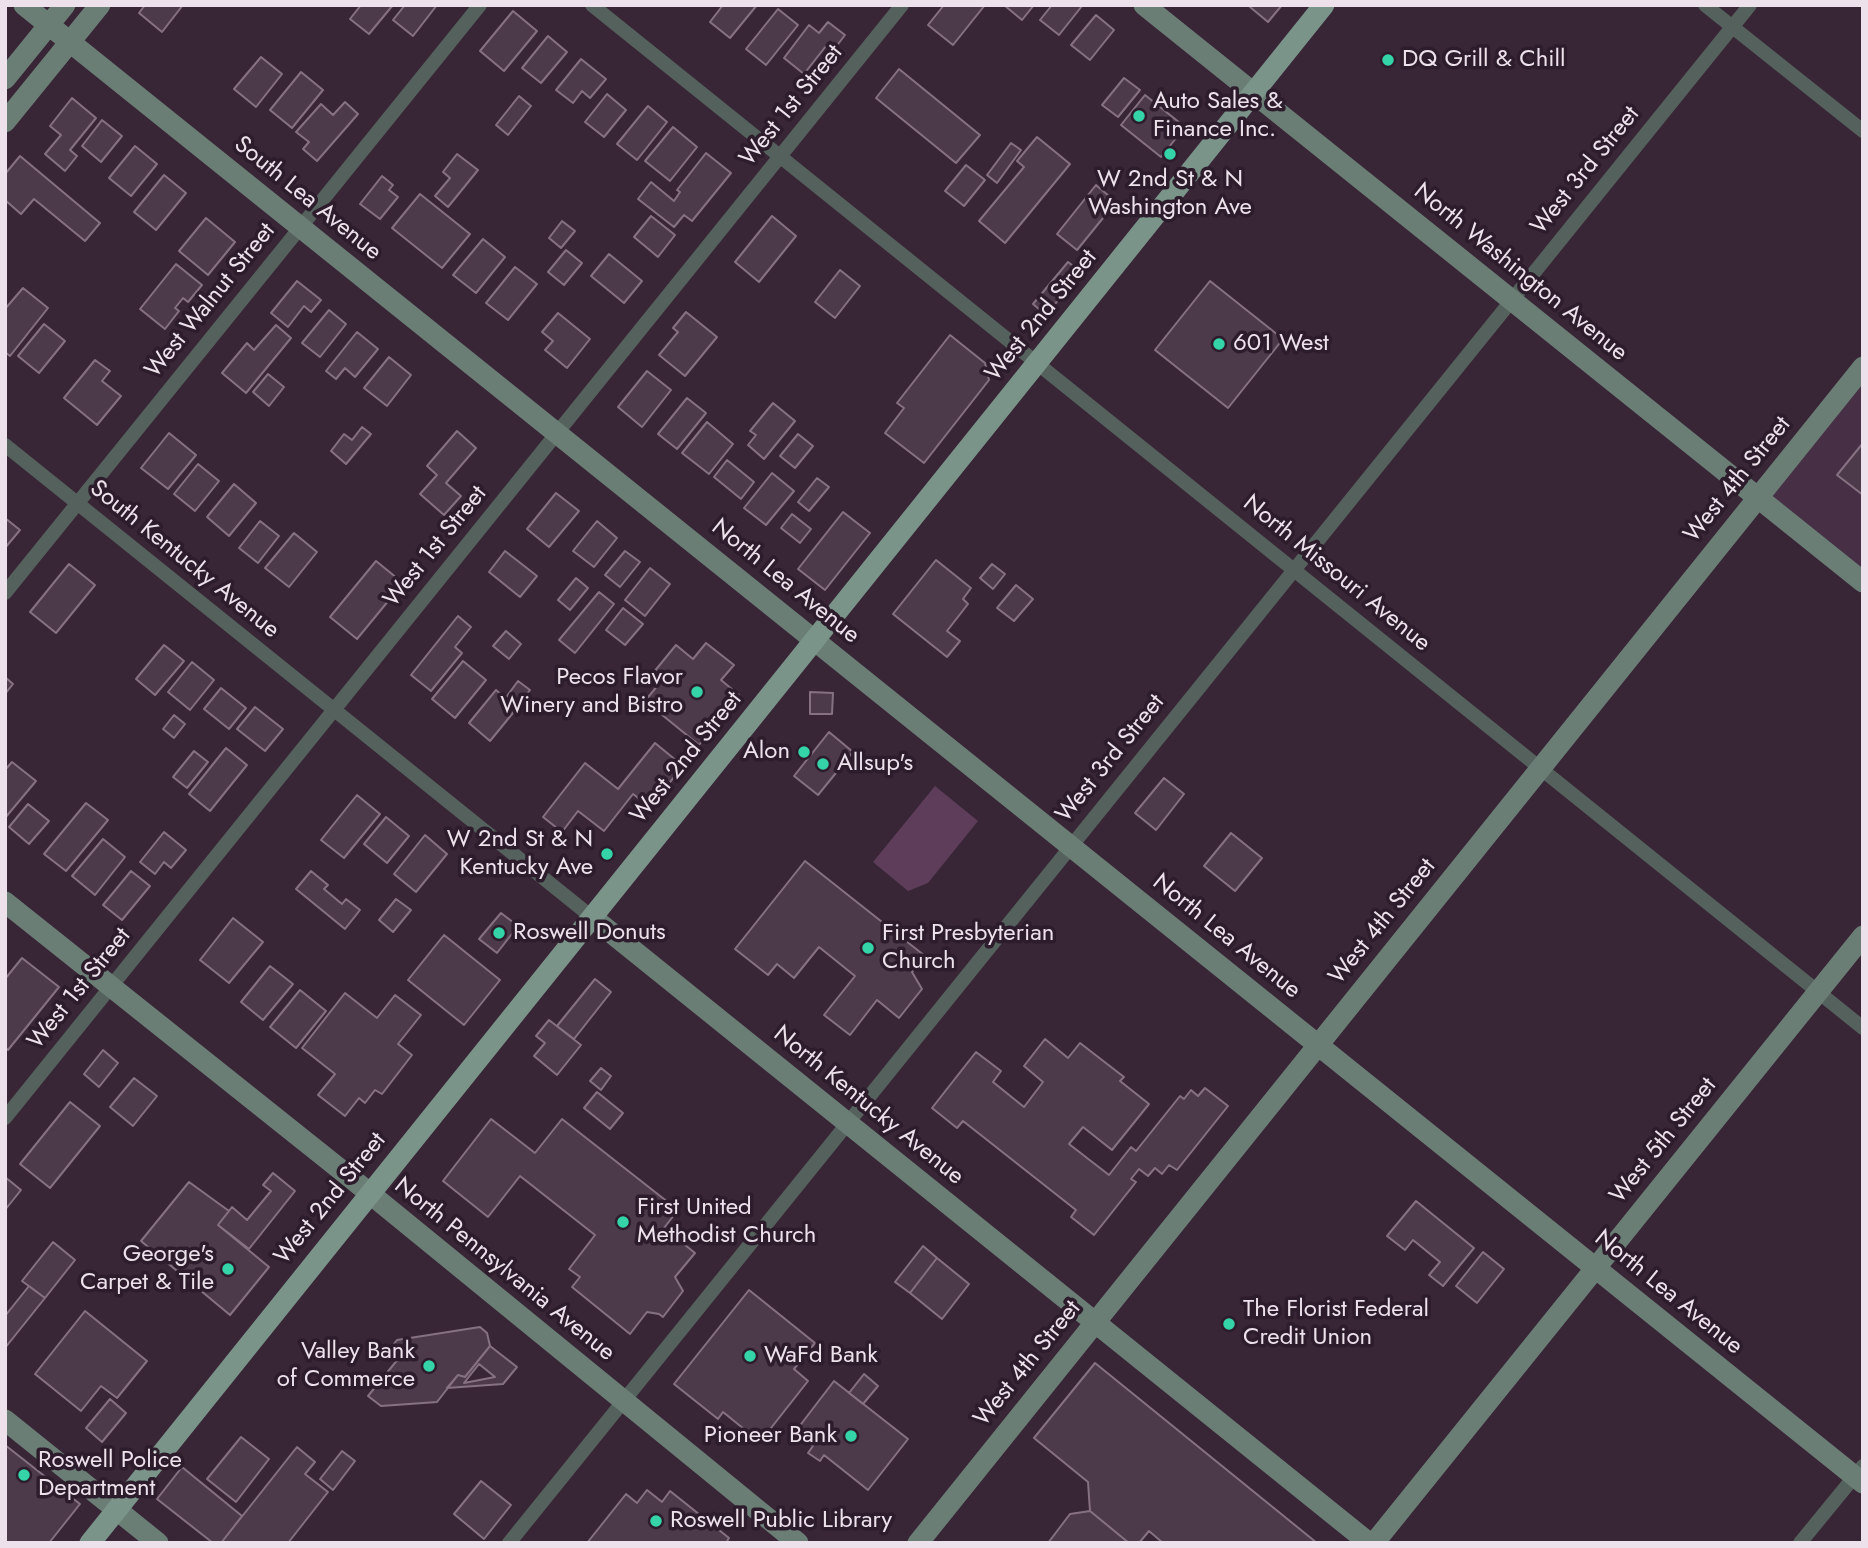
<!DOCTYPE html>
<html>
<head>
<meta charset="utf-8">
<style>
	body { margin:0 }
	#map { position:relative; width:1868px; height:1548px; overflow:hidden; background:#382636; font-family:Jost,sans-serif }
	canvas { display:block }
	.frame { position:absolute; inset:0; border:7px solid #ede2ec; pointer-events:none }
</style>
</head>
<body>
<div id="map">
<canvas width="1868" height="1548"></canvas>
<div class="frame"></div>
</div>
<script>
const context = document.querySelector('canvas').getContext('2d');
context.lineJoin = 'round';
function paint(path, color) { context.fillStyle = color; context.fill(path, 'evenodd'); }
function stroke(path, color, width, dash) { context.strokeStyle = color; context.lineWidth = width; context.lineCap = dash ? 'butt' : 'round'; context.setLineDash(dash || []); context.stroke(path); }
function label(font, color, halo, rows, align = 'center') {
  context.font = font + ' Jost,sans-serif'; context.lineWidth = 7; context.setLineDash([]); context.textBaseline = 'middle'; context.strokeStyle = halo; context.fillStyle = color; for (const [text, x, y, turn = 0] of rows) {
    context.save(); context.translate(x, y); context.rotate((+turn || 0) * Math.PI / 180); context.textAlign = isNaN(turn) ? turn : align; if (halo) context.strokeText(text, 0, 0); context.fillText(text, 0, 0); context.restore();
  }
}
paint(new Path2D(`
	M1863,367V582L1759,497Z`), '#473045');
paint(new Path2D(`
	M935,786L978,821L928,883L908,891L873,862Z`), '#5d3d5a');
const building = new Path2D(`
	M145,5H183L162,32L139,13Z
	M361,5H393L369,34L350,19Z
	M405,5H437L413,36L393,20Z
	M723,5H757L730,38L710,22Z
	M944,5H985L953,45L928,25Z
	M1004,5H1034L1022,20Z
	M1052,5H1082V6L1059,35L1040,20Z
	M1251,5H1282L1268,22L1250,7Z
	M778,9L798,25L766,65L746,49Z
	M513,11L537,31L504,71L480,51Z
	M1096,15L1114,30L1090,60L1071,45Z
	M828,22L845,35L832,52L826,46L804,74L784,58L809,25L819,33Z
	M548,36L567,52L541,83L522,68Z
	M261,57L282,74L256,107L234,89Z
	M581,59L606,79L590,98L582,91L573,103L556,90Z
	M899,69L980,135L956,163L876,98Z
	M301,72L323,90L292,128L270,110Z
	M1124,78L1140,90L1118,117L1102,105Z
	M607,94L626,110L604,137L585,122Z
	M1145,95L1185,127L1161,157L1121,125Z
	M519,96L531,106L508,135L496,125Z
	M72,98L96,118L70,150L77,156L65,171L45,154L61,135L50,126Z
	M345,102L358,114L317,161L303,149L309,142L296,132L321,104L333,115Z
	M648,106L667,122L637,160L617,144Z
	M102,120L122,136L101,162L82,146Z
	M673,127L697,147L670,181L645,161Z
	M1037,137L1070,164L1005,243L979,221L1024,167L1017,161Z
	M1011,143L1021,150L997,183L987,175Z
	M135,146L157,164L131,196L109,178Z
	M706,153L731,173L692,221L684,215L674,227L638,199L651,182L674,201L680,192L677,190Z
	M457,154L478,170L448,207L435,196L450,178L443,172Z
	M20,156L100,223L85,241L34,199L21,214L5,200V174Z
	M966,165L985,180L964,206L945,191Z
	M164,175L186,193L156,230L134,212Z
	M382,176L393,185L389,190L398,197L380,219L360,204Z
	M1096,185L1116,202L1077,250L1057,234Z
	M420,194L470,234L442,268L392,228Z
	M651,216L675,235L658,257L634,237Z
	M772,216L796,236L759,282L735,262Z
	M206,218L235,242L208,275L179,251Z
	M562,221L575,231L561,248L549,238Z
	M483,239L505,257L476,293L453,275Z
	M566,250L582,263L564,285L548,272Z
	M609,254L642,281L624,303L591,276Z
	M1068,262L1081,272L1046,315L1033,304Z
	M176,264L202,285L188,302L183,298L175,308L179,311L165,329L140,309Z
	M515,267L537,284L508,320L486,303Z
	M840,270L860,286L835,318L815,302Z
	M297,281L321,300L311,312L304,306L288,327L271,313Z
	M1210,281L1283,339L1228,408L1155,350Z
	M23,288L48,308L10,356L5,352V309Z
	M329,310L346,324L320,357L302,343Z
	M686,312L717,337L685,376L659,355L678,332L673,328Z
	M558,313L590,339L567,368L545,350L553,341L542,332Z
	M44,324L65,341L39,373L18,356Z
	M276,325L291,338L246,393L222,373L247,343L254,350Z
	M357,332L378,349L355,377L345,368L336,379L326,371Z
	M950,335L985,363L989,380L924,463L885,433L904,408L897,403Z
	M389,357L411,375L387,406L364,388Z
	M95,360L110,371L102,381L121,396L97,425L64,398Z
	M647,371L671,390L642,427L618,407Z
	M268,374L284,387L269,406L253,392Z
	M687,398L706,413L677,449L658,434Z
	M773,403L795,421L764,459L748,445L756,435L750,431Z
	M707,422L733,444L709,474L682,453Z
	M362,427L371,434L346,464L331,451L344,434L352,440Z
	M457,431L476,448L446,483L461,496L444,515L420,494L437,475L427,466Z
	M169,433L196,455L168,489L141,468Z
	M798,434L813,446L795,468L780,456Z
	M1863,443V495L1837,475Z
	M727,460L754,482L741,499L714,477Z
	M198,464L219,481L195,511L174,494Z
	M772,473L794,491L766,525L744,508Z
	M817,478L829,487L809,511L798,502Z
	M234,484L256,503L229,536L207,517Z
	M556,493L579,511L549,547L527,529Z
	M843,512L870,533L825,590L798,569Z
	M792,514L811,529L800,543L781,528Z
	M5,518L20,530L5,548Z
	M260,521L279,536L258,563L239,548Z
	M597,521L617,538L594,567L573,551Z
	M294,533L317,552L289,587L265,568Z
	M505,551L537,576L520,597L489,572Z
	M625,551L640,562L620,587L605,575Z
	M936,560L971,588L963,599L968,604L947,631L960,641L947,657L893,614Z
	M376,561L403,583L357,639L330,617Z
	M69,564L95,585L56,633L30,612Z
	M992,564L1005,574L993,589L980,578Z
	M650,568L670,584L645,616L625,600Z
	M576,578L588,588L570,610L558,600Z
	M1016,585L1033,599L1014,621L997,608Z
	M599,592L614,604L575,653L559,640Z
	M623,608L643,624L625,645L606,630Z
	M458,616L471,627L455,647L462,653L431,691L411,675Z
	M506,631L521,644L509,659L493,646Z
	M706,643L734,665L721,680L739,695L699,745L645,701L658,685L649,678L676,645L693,659Z
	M164,645L184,661L155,695L136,679Z
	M463,661L486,680L455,718L432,699Z
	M192,662L214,680L190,710L168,692Z
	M5,677L13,684L5,694Z
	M518,681L530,690L518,705L507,696Z
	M221,688L246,708L229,729L204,709Z
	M496,690L517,708L490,741L469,723Z
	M810,692L833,693L832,714H810Z
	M255,707L283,729L265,751L237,729Z
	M174,715L185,724L174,738L163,729Z
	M829,732L853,752L818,795L794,776Z
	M655,743L683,766L650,807L633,794L604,831L578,811L562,832L543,817L585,763L618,789Z
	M226,748L247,765L210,811L189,794Z
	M194,751L208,762L187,788L173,777Z
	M12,762L36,781L5,818V770Z
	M1164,778L1184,794L1156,830L1135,813Z
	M357,795L380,814L344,858L321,840Z
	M86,803L108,820L66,871L44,854Z
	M28,804L49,821L29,844L9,827Z
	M386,817L409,836L387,863L364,844Z
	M164,832L186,850L171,868L164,862L155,874L140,862Z
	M1231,833L1262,858L1235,891L1204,866Z
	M425,835L447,854L416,892L394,874Z
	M103,839L125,857L95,895L72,876Z
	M805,861L925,956L912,972L922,989L899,1018L877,1000L850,1035L824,1015L855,976L819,947L794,978L777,964L768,975L735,949Z
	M131,871L150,886L122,920L103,905Z
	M311,871L328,885L324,889L342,904L346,899L360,910L345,929L296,889Z
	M396,899L411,910L393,932L379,920Z
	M501,913L518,926L497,953L479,939Z
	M233,918L263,942L229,983L200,960Z
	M444,935L500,980L464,1025L408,980Z
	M22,958L59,987L8,1050L5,1047V979Z
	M270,966L293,984L263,1020L241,1002Z
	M595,979L611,992L574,1039L557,1026Z
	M300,990L326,1011L296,1048L270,1027Z
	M345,993L377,1018L395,995L421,1015L398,1044L412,1055L382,1094L375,1090L365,1103L359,1098L345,1116L318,1095L335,1074L302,1048Z
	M549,1020L581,1045L557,1075L534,1056L545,1043L536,1036Z
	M1045,1039L1068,1058L1080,1043L1124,1077L1120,1081L1149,1104L1112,1150L1083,1127L1069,1144L1109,1175L1131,1147L1136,1151L1180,1096L1184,1099L1191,1090L1198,1096L1205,1088L1228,1106L1177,1170L1169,1165L1162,1174L1155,1168L1148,1176L1139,1169L1131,1179L1136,1182L1094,1235L1071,1217L1076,1210L963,1121L957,1128L932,1108L976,1052L1001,1071L993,1082L1024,1107L1043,1082L1024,1066Z
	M103,1050L118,1063L99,1087L84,1074Z
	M601,1068L611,1076L601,1090L590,1081Z
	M134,1078L157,1096L133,1126L110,1107Z
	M597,1092L623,1113L610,1129L584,1108Z
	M70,1102L100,1126L50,1188L20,1164Z
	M491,1119L535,1153L562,1119L678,1210L664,1228L695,1253L675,1277L683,1291L663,1317L659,1314L647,1312L630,1334L572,1287L580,1277L569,1269L595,1235L520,1176L488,1217L443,1181Z
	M273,1173L295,1191L249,1249L218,1225L232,1207L247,1220L271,1191L263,1185Z
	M5,1177L21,1190L5,1210Z
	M189,1182L229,1211L218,1225L269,1267L230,1315L141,1241Z
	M1416,1201L1474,1248L1443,1286L1429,1275L1440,1262L1413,1240L1405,1250L1387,1236Z
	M53,1242L75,1260L45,1298L22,1281Z
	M923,1246L937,1258L910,1293L895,1282Z
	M1483,1252L1504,1269L1477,1303L1456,1286Z
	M937,1258L969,1284L942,1319L910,1293Z
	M29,1286L45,1298L5,1348V1316Z
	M749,1290L815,1343L794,1369L808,1381L760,1442L723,1412L718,1419L674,1384Z
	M85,1311L147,1361L117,1398L101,1386L81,1411L35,1374Z
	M480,1327L487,1333L490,1346L465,1377L458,1375L437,1402L381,1406L368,1396L403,1353L393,1345L397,1340Z
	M490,1346L517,1367L503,1384L447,1388L458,1375L465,1377ZM479,1364L495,1377L464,1383Z
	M1095,1363L1317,1543H1163L1149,1531L1139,1543H1129L1090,1511L1088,1482L1034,1438Z
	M864,1374L878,1386L863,1404L849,1393Z
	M834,1381L908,1439L868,1490L824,1455L820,1461L808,1453L813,1446L795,1432Z
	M110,1399L126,1413L102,1442L86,1428Z
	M241,1437L269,1459L236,1502L207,1479Z
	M5,1445L80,1504L49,1543H5Z
	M297,1447L315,1462L305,1474L328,1492L288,1543H221Z
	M342,1451L355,1461L333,1490L320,1479Z
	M182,1467L242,1516L221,1543H213L157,1499Z
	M481,1481L511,1505L484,1539L454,1514Z
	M647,1490L662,1502L670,1491L729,1538L726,1543H587L626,1494L637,1503Z
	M1090,1511L1129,1543H1048L1070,1514Z`);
paint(building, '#4c3a4a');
stroke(building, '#867183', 2);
stroke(new Path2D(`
	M592,5L1863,1028
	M1705,5L1863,131
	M5,445L593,918
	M5,593L480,5
	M5,1118L902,5
	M509,1543L1750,5
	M1800,1543L1863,1466`), '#55615c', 14);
stroke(new Path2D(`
	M24,5L1863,1483
	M1144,5L1863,582
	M5,79L65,5
	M5,122L100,5
	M5,902L346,1174L798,1543
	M593,918L1369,1543
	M5,1420L158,1543
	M918,1543L1863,367
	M1374,1543L1863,936`), '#6b7e76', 21);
stroke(new Path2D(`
	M90,1543L1324,5`), '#7b948a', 21);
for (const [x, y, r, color] of [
	[1388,60,7,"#34d4a8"],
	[1139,116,7,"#34d4a8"],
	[1170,154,7,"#34d4a8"],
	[1219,344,7,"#34d4a8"],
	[697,692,7,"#34d4a8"],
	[804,752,7,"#34d4a8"],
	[823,764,7,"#34d4a8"],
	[607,854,7,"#34d4a8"],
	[499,933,7,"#34d4a8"],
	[868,948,7,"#34d4a8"],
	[623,1222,7,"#34d4a8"],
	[228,1269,7,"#34d4a8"],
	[1229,1324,7,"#34d4a8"],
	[750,1356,7,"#34d4a8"],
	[429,1366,7,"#34d4a8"],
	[851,1436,7,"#34d4a8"],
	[24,1475,7,"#34d4a8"],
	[656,1521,7,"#34d4a8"]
]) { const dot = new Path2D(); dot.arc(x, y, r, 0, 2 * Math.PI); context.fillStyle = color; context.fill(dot); stroke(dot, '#2d1c2c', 2.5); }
label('24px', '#ede2ec', '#2d1c2c', [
	["DQ Grill & Chill",1402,60],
	["Auto Sales &",1153,102],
	["Finance Inc.",1153,130],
	["W 2nd St & N",1170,180,"center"],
	["Washington Ave",1170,208,"center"],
	["601 West",1233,344],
	["Pecos Flavor",683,678,"right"],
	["Winery and Bistro",683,706,"right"],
	["Alon",790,752,"right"],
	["Allsup's",837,764],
	["W 2nd St & N",593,840,"right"],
	["Kentucky Ave",593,868,"right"],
	["Roswell Donuts",513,933],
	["First Presbyterian",882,934],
	["Church",882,962],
	["First United",637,1208],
	["Methodist Church",637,1236],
	["George's",214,1255,"right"],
	["Carpet & Tile",214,1283,"right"],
	["The Florist Federal",1243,1310],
	["Credit Union",1243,1338],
	["Valley Bank",415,1352,"right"],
	["of Commerce",415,1380,"right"],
	["WaFd Bank",764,1356],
	["Pioneer Bank",837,1436,"right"],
	["Roswell Police",38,1461],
	["Department",38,1489],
	["Roswell Public Library",670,1521]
], 'left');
label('24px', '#ede2ec', '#2d1c2c', [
	["West 1st Street",792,106,-51],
	["West 3rd Street",1586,171,-51],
	["South Lea Avenue",307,199,39],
	["North Washington Avenue",1520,273,39],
	["West Walnut Street",211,301,-51],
	["West 2nd Street",1042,316,-51],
	["West 4th Street",1738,480,-51],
	["West 1st Street",436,547,-51],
	["South Kentucky Avenue",184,560,39],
	["North Missouri Avenue",1336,574,39],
	["North Lea Avenue",785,582,39],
	["West 2nd Street",687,758,-51],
	["West 3rd Street",1111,759,-51],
	["West 4th Street",1383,922,-51],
	["North Lea Avenue",1226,937,39],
	["West 1st Street",80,989,-51],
	["North Kentucky Avenue",868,1106,39],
	["West 5th Street",1664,1141,-51],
	["West 2nd Street",331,1199,-51],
	["North Pennsylvania Avenue",504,1270,39],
	["North Lea Avenue",1668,1293,39],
	["West 4th Street",1028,1364,-51]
]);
</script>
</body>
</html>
